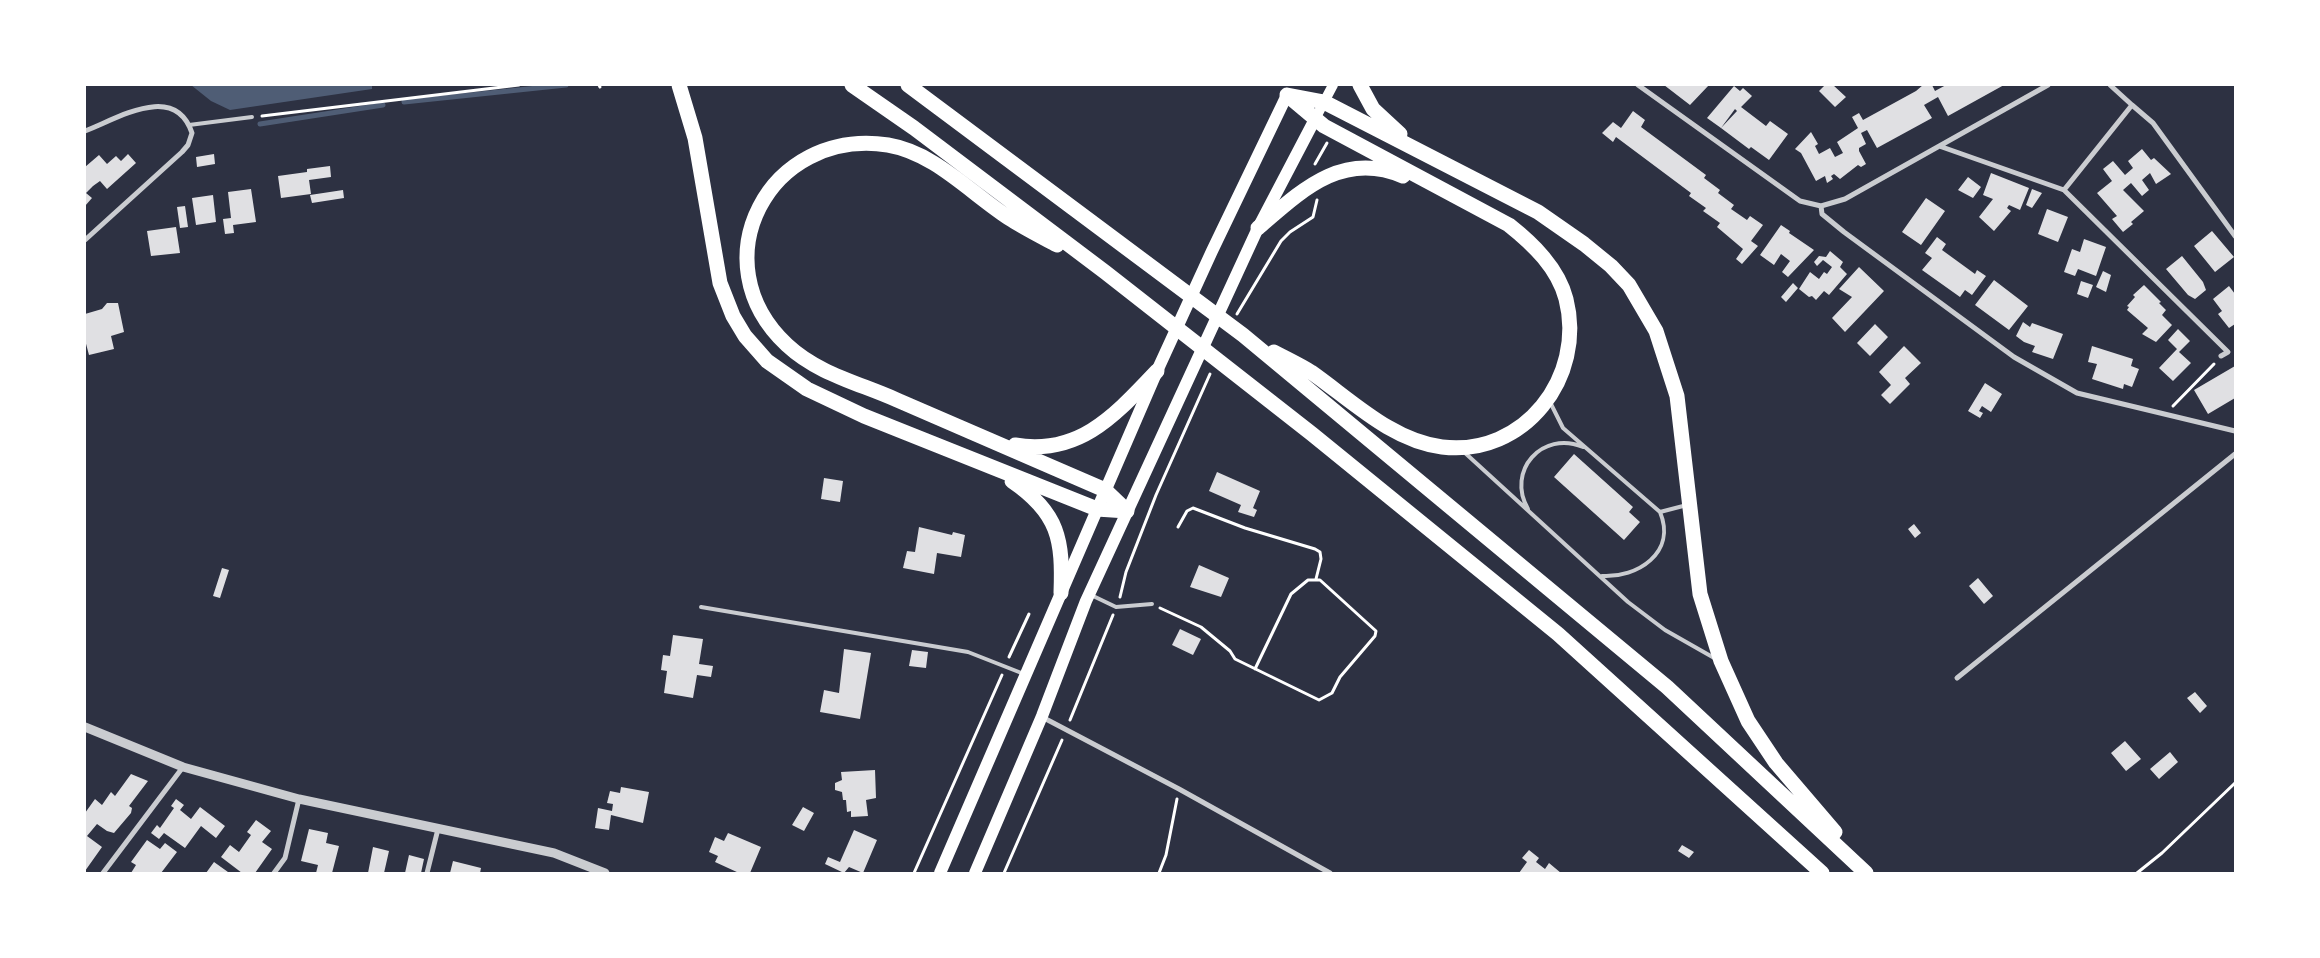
<!DOCTYPE html>
<html>
<head>
<meta charset="utf-8">
<style>
	body { margin:0 }
	#map { position:relative; width:2320px; height:958px; overflow:hidden; background:#2d3142; font-family:"Nunito Sans",sans-serif }
	canvas { display:block }
	.frame { position:absolute; inset:0; border:86px solid #fff; pointer-events:none }
</style>
</head>
<body>
<div id="map">
<canvas width="2320" height="958"></canvas>
<div class="frame"></div>
</div>
<script>
const context = document.querySelector('canvas').getContext('2d');
context.lineJoin = 'round';
function paint(path, color) { context.fillStyle = color; context.fill(path, 'evenodd'); }
function stroke(path, color, width, dash) { context.strokeStyle = color; context.lineWidth = width; context.lineCap = dash ? 'butt' : 'round'; context.setLineDash(dash || []); context.stroke(path); }
paint(new Path2D(`
	M191,85H372V89L230,110L211,101Z`), '#4f5d75');
stroke(new Path2D(`
	M404,102L566,85
	M260,124L383,105`), '#4f5d75', 5);
paint(new Path2D(`
	M1664,85H1709L1690,105Z
	M1825,85H1833L1846,97L1835,107L1819,91Z
	M1923,85H1932L1935,91L1946,85H2004L1948,116L1938,97L1924,105L1932,118L1877,148L1867,130L1861,133L1866,144L1859,148V151L1866,164L1861,167L1858,165L1840,179L1834,174L1831,176L1833,179L1827,183L1825,176L1816,181L1801,153L1795,149L1811,132L1818,144L1815,146L1819,154L1830,148L1835,157L1843,153L1837,142L1858,128L1852,117L1859,113L1863,120L1916,91Z
	M1734,86L1740,91L1743,88L1752,96L1741,107L1766,126L1770,121L1788,134L1769,160L1751,147L1749,149L1721,128L1737,111L1735,109L1721,128L1707,118Z
	M1633,111L1645,120L1641,127L1706,175L1704,178L1720,190L1718,193L1734,205L1731,209L1747,220L1750,216L1763,225L1751,241L1758,246L1742,264L1736,259L1743,249L1717,227L1720,223L1703,211L1706,208L1689,196L1691,193L1616,137L1613,142L1602,133L1613,122L1621,128Z
	M2142,149L2151,160L2154,158L2171,174L2156,184L2150,173L2142,180L2149,190L2142,196L2131,183L2123,190L2144,211L2131,222L2133,224L2123,232L2112,219L2117,216L2097,193L2112,181L2103,169L2113,161L2125,175L2133,168L2128,161Z
	M128,154L136,163L107,189L100,181L93,186L86,193L92,198L85,206V167L99,155L107,164L116,156L121,161Z
	M214,154L215,164L197,167L196,157Z
	M330,166L331,177L309,180L311,194L281,198L278,176L307,172V169Z
	M1991,173L2029,188L2020,210L2009,205L2007,208L2011,211L1994,231L1979,217L1993,199L1983,195Z
	M1968,177L1981,187L1973,198L1958,190Z
	M251,189L256,222L233,225L234,233L225,234L223,219L231,218L228,192Z
	M2032,189L2042,193L2032,208L2026,205Z
	M343,190L344,198L312,203L310,195Z
	M213,195L216,222L196,225L192,198Z
	M1926,198L1945,211L1921,245L1902,232Z
	M185,206L188,227L180,228L177,207Z
	M2047,209L2068,217L2058,242L2038,234Z
	M1781,225L1790,231L1789,233L1814,250L1788,277L1782,272L1790,261L1781,254L1774,265L1760,255Z
	M176,227L180,253L151,256L147,231Z
	M2212,231L2234,257L2215,272L2194,246Z
	M1937,237L1946,244L1942,250L1975,274L1977,270L1986,276L1972,295L1965,290L1960,297L1922,270L1932,258L1925,253Z
	M2084,239L2106,247L2096,276L2078,269L2075,276L2064,272L2072,249L2080,252Z
	M1830,251L1843,262L1840,267L1847,274L1829,295L1824,291L1816,300L1812,296L1809,297L1799,289L1810,272L1819,279L1824,272L1827,274L1832,267L1823,260L1817,266L1814,262L1819,256L1826,257Z
	M2182,256L2203,282L2206,290L2195,299L2188,295L2166,269Z
	M1859,267L1884,291L1845,332L1832,318L1852,297L1839,289Z
	M2103,271L2111,275L2106,292L2096,287Z
	M1994,280L2028,306L2009,330L1975,305Z
	M2081,281L2093,285L2088,298L2077,294Z
	M1793,283L1798,288L1786,302L1781,297Z
	M2144,285L2161,302L2159,303L2166,310L2162,315L2172,325L2156,342L2142,334L2148,328L2127,310L2129,307L2127,306L2135,297L2133,295Z
	M2229,286L2235,294V324L2229,328L2218,314L2222,311L2213,299Z
	M107,303H118L124,332L111,336L114,349L89,355L85,340V314L102,309Z
	M2023,322L2030,327L2032,323L2063,334L2053,359L2032,352L2035,346L2024,342L2016,336Z
	M1875,324L1888,337L1870,356L1857,343Z
	M2178,329L2190,341L2179,352L2191,363L2173,381L2159,368L2177,349L2168,340Z
	M1904,346L1921,363L1905,378L1910,384L1890,404L1881,395L1891,385L1879,372Z
	M2092,346L2133,359L2131,366L2139,369L2132,387L2124,384L2123,389L2092,379L2097,364L2088,362Z
	M2235,366V398L2208,414L2194,390Z
	M1985,383L2002,394L1991,412L1982,406L1979,411L1983,413L1980,418L1968,411Z
	M1574,454L1633,507L1629,512L1640,522L1624,540L1554,477Z
	M1217,472L1260,491L1253,508L1257,510L1254,517L1238,512L1241,505L1209,491Z
	M824,478L843,481L840,502L821,499Z
	M1914,524L1921,533L1915,538L1908,529Z
	M919,527L952,535L953,532L965,535L961,557L937,553L934,574L903,568L907,551L915,552Z
	M1199,565L1229,578L1221,597L1190,587Z
	M222,568L229,570L220,598L213,596Z
	M1978,578L1993,596L1984,604L1969,586Z
	M1180,629L1201,639L1193,655L1172,645Z
	M673,635L703,639L699,664L713,666L711,677L697,675L693,698L664,693L667,671L661,670L663,655L670,656Z
	M844,649L871,653L860,719L820,712L824,690L839,693Z
	M912,650L928,652L926,668L909,666Z
	M2195,692L2207,706L2200,713L2187,698Z
	M2125,741L2141,759L2126,771L2111,753Z
	M2170,752L2178,762L2159,779L2150,769Z
	M875,770L876,798L866,800L868,816L851,817V811L847,812L846,800H843L842,792L835,790V783L842,780L841,772Z
	M131,774L148,781L129,806L132,808L131,813L114,833L107,831L97,824L87,836L102,847L85,871V813L95,799L102,805L111,792L115,796Z
	M621,787L649,792L643,823L611,815L609,830L595,828L598,808L612,811L613,804L607,803L610,791L620,793Z
	M176,799L184,805L180,810L191,819L200,807L225,826L216,838L201,826L185,848L164,833L159,839L151,833L157,825L160,828L174,808L171,806Z
	M803,807L814,813L804,831L792,825Z
	M256,820L271,831L262,842L272,849L255,873H242L221,857L230,845L239,852L251,835L247,832Z
	M309,829L328,833L326,843L339,846L332,873H316L318,865L301,861Z
	M854,830L877,840L863,873L849,867L844,873L825,864L828,857L840,862Z
	M728,833L761,847L750,873H739L715,862L718,856L709,852L715,837L724,841Z
	M147,840L160,849L165,843L177,852L161,873H131L136,865L131,862Z
	M1682,845L1694,852L1689,858L1678,851Z
	M373,847L389,851L384,873H368Z
	M1529,850L1539,858L1536,862L1545,869L1549,863L1561,873H1519L1527,862L1522,858Z
	M409,855L424,859L421,873H405Z
	M453,861L481,868L480,873H450Z
	M214,862L228,872L227,873H206Z`), '#e0e0e3');
stroke(new Path2D(`
	M599,85L600,87
	M262,116L519,85
	M1315,164L1327,143
	M1237,314L1281,241L1290,232L1313,217L1317,200
	M2173,406L2214,364
	M1178,527L1187,511L1193,508L1245,528L1315,549L1320,552L1321,559L1316,579
	M1120,597L1126,572L1156,495L1210,374
	M1160,608L1201,627L1230,651L1235,659L1319,700L1332,693L1340,677L1375,636L1376,631L1320,580H1308L1291,594L1255,669
	M1009,657L1029,614
	M1070,720L1113,615
	M914,873L1002,675
	M1004,873L1062,740
	M1159,873L1166,855L1177,799
	M2137,873L2162,853L2235,783`), '#fff', 3);
stroke(new Path2D(`
	M189,125L252,117
	M1550,402L1563,428L1660,512L1687,505
	M1464,452L1628,602L1665,630L1716,659
	M1528,509C1506,471 1542,430 1583,447
	M1602,576C1637,578 1677,553 1660,512
	M1091,595L1116,607L1152,604
	M701,607L968,652L1024,674`), '#caccd0', 4);
stroke(new Path2D(`
	M1638,85L1800,201L1821,206L1845,199L2048,85
	M2132,105L2153,123L2235,236
	M85,131C119,118 175,82 192,133L188,145L182,152L85,240
	M1942,147L2064,190L2132,105L2110,85
	M2064,190L2228,352L2221,356
	M1821,206L1822,214L1844,232L2014,357L2077,393L2235,431
	M1957,678L2235,454
	M1042,717L1179,789L1330,873
	M103,873L183,767
	M274,873L285,858L299,799
	M427,873L438,829`), '#caccd0', 5);
stroke(new Path2D(`
	M85,727L183,767L299,799L554,853L605,873`), '#caccd0', 9);
stroke(new Path2D(`
	M1314,121L1333,85`), '#fff', 10);
stroke(new Path2D(`
	M940,873L1157,371L1212,251L1287,95
	M975,873L1042,716L1086,601L1258,228L1314,121`), '#fff', 12);
stroke(new Path2D(`
	M679,85L695,138L720,283L733,316L745,336L767,361L807,389L864,416L1097,509L1127,511
	M852,85L914,128L1105,272L1312,434L1558,634L1822,873
	M908,85L1243,335L1667,687L1866,873
	M1360,85L1373,109L1400,134
	M1287,95L1324,102L1538,212L1584,244L1611,266L1629,285L1656,331L1677,396L1700,594L1721,661L1748,721L1776,763L1835,832
	M1258,228C1301,191 1342,150 1403,176
	M1057,245C1042,237 1026,229 1012,220C972,195 936,153 888,145C769,127 698,262 787,345C818,374 859,383 897,400C967,430 1036,460 1105,490L1127,511
	M1274,352C1287,359 1300,365 1311,372C1351,400 1392,441 1442,447C1524,457 1586,377 1566,299C1558,268 1533,244 1509,225L1324,126L1287,95
	M1015,445C1080,456 1116,414 1157,371
	M1012,481C1059,513 1063,540 1061,593`), '#fff', 15);
</script>
</body>
</html>
